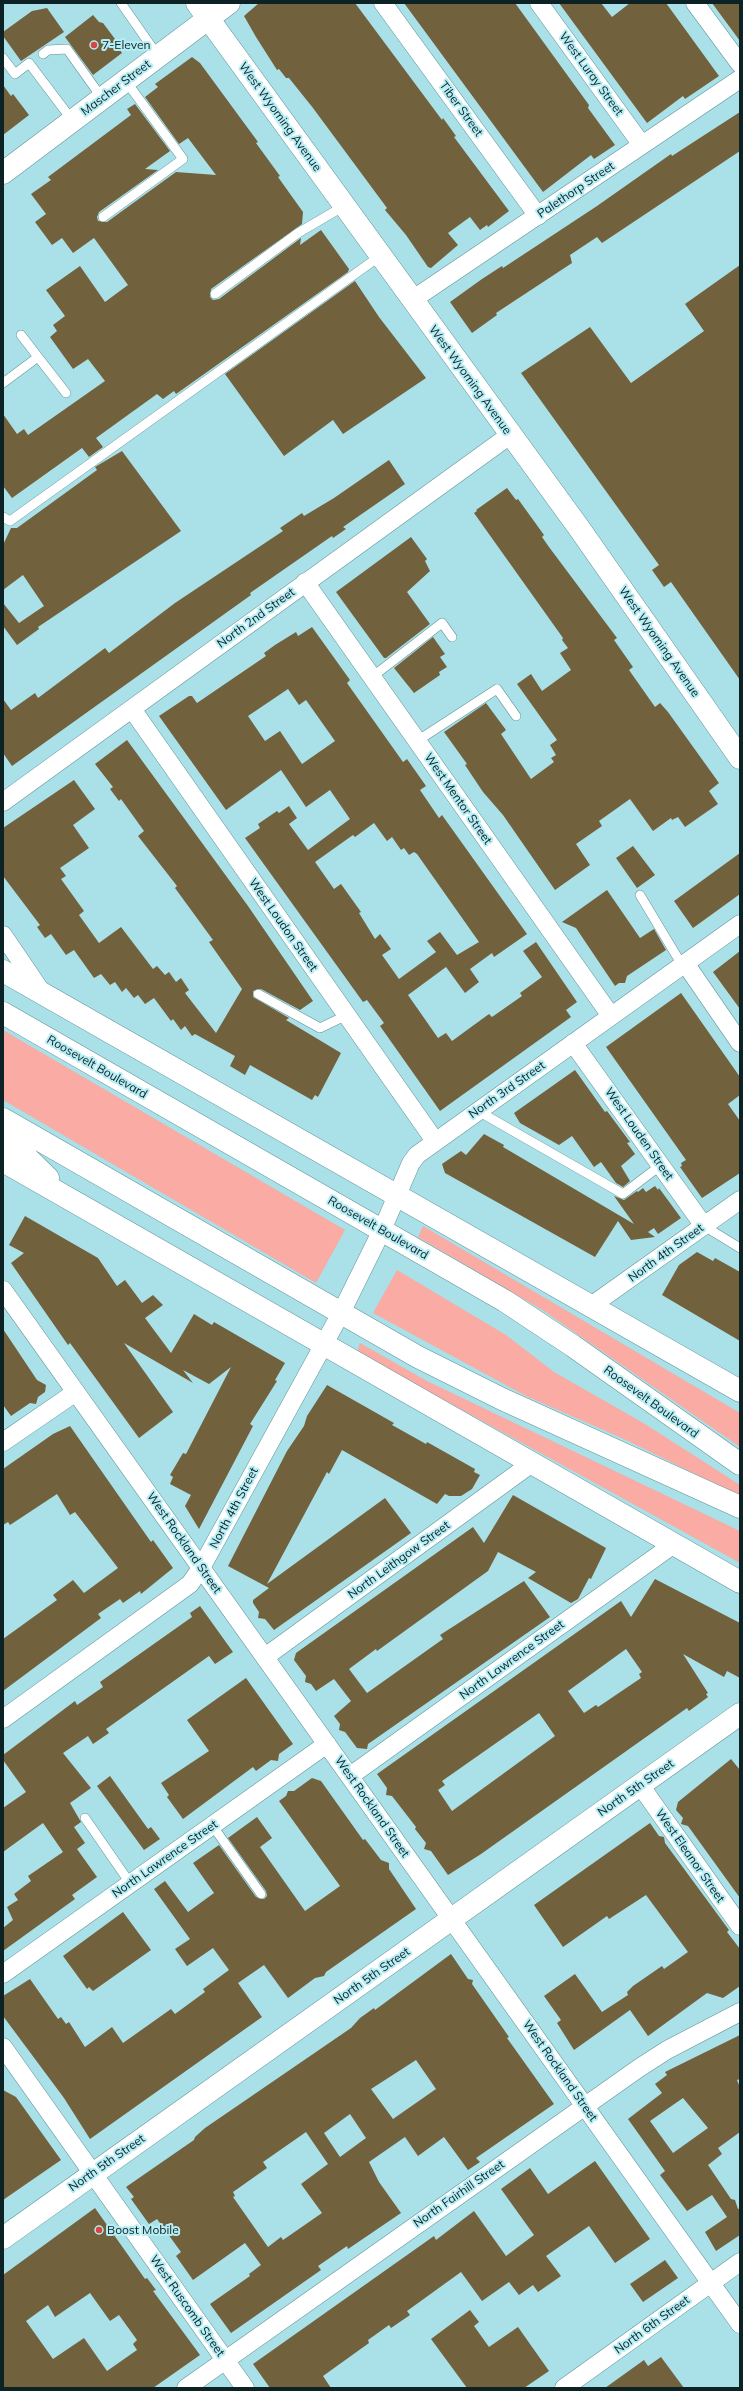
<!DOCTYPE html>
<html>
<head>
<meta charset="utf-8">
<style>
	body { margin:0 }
	#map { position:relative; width:743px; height:2391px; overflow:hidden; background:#aae0e7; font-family:Mulish,sans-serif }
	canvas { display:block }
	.frame { position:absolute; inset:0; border:4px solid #0d2225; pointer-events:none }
</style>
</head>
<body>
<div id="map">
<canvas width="743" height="2391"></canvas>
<div class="frame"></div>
</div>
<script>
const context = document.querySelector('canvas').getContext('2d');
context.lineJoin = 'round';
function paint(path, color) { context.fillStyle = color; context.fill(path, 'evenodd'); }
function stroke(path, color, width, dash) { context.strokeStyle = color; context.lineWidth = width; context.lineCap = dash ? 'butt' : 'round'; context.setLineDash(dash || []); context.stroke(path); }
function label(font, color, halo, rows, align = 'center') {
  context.font = font + ' Mulish,sans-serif'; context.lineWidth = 4; context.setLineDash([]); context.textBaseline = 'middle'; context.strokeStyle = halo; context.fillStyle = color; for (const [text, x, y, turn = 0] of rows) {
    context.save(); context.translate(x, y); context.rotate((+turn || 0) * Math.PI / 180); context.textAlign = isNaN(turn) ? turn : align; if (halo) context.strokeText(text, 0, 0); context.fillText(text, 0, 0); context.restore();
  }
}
paint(new Path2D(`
	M3,1030L345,1230L316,1283L3,1100Z
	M423,1226L740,1413V1447L544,1311L418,1237Z
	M397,1270L506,1335L554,1372L645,1424L740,1485V1496L626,1440L526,1396L373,1313Z
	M360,1343L427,1381L740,1531V1563L357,1352Z`), '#f9aba4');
paint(new Path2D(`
	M259,3H355L442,120L443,118L456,136L454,137L509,211L488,227L487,225L480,230L470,217L448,233L458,245L431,268L428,267L406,235L385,210L387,208L313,108L289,78H286L279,69L277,70L256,37L244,16Z
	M404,3H515L589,105L588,108L615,145L594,159L591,155L543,192Z
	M559,3H601L612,17L630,3H666L719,76L685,99L683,96L647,123Z
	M712,3H740V41Z
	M47,8L64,32L21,61L3,36V32L32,11Z
	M93,15L99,22L103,23L118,43V47L122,53L93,75L65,37Z
	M192,57L200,63L258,142L256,143L280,176L278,177L303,212L302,224L211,289L210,297L213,300L219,299L301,238L300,245L321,230L349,269L348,272L176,394L174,391L163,399L157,394L96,438L103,447L89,457L82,448L12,498L3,486V414L17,434L24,429L28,435L105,381L88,359L73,369L50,337L57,331L53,325L65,316L46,290L80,266L105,302L128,285L94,238L73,253L62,238L52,245L35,222L46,214L31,194L51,180L48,177L131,115L127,109L135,104L170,151L145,169L158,170L99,212L97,217L98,221L107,222L176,172L216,175L188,138L179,144L145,97L158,87L155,84Z
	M3,85L11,96L13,94L29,115L3,135Z
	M740,112V151L602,243L597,237L570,255L572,263L496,313L497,315L472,333L450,302L482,279L502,266L503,268L597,206L671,154L672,156Z
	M740,265V680L671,582L664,587L652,570L659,565L521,373L590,327L631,383L704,331L685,304Z
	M355,281L379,317L426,378L343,434L333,420L284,456L225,374Z
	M122,451L181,531L38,627L39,629L17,645L3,626V603L19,623L44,606L23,575L3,590V545L11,528H17L97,470L95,467Z
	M389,460L405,484L343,527L346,529L333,538L332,536L250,593L251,595L12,766L3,753V699L11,710L35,693L38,698L105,648L109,653L175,603L283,531L280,528L302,513L304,516L334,498Z
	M507,488L516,500L518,499L544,535L542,537L549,547L617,638L614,640L633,667L629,670L655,707L660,703L668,712L719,783L709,791L718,804L685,827L678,817L672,820L671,818L653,831L630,799L599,821L602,826L576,844L590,865L555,890L503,815L483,792L465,765L467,764L444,732L486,703L506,730L501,734L531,779L554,762L551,758L556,755L550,745L557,740L517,684L531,674L542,691L571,670L560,653L568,648L562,640L563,638L474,513L477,511L476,510Z
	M411,537L427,559L425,561L430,571L407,592L430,624L386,658H384L336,592Z
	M312,627L350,680L347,683L403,762L407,759L426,786L420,790L439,818L442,815L527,934L494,957L492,953L470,969L479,982L465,993L446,967L408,995L438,1038L446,1033L452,1041L489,1014L492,1017L522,996L520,993L542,977L523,951L536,942L577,1002L566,1010L571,1017L440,1111L380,1026L384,1023L367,1000L363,1002L245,838L260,828L258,824L277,811L279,813L289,806L297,818L289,824L308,850L350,819L330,790L306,807L281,770L226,810L159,716L189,696H192L197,703L266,656L264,653L275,645L296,632L298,636ZM288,689L299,705L306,700L335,741L302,764L280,731L265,741L248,716ZM374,823L387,841L392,837L401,850L404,848L409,855L414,852L417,854L479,942L457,955L440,932L427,941L436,952L399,979L382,955L391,949L380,934L375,939L359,913L361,912L341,884L334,889L315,862L353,835L355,837Z
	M433,637L445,654L440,657L447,667L439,672L440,675L414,693L394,668Z
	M127,740L248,906L313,1001L300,1010L261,989L253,991V997L289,1018L286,1020L341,1053L318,1097L315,1095L312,1100L250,1065L245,1075L230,1066L235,1056L195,1034L192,1036L185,1026L181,1030L173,1019L171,1021L154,998L145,1004L138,995L134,998L126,988L122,992L115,982L110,985L101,974L94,978L74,950L66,955L51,934L45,938L37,927L40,925L3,876V828L74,780L95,809L73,825L89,848L60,868L66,876L61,879L84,911L79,915L99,943L121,927L153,969L157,966L165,975L169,972L176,982L181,978L189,990L185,993L216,1033L242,989L209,942L213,940L175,888L177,886L138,836L144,831L121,799L119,801L110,789L113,787L95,764Z
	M633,846L655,875L637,888L616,858Z
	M740,853V894L693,928L674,901Z
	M607,890L640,938L654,929L666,950L627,976L625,983H619L615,986L576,928L562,922Z
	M740,951V1009L713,972Z
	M681,993L740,1077V1095L728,1104L740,1121V1173L702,1198L680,1167L682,1166L681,1163L686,1160L606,1047Z
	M575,1070L605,1112L607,1111L630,1142L627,1143L635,1154L621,1166L630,1181L623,1187L616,1183L601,1162L594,1167L572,1136L559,1145L520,1123L514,1113Z
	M484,1134L504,1145L503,1147L634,1224L614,1196L624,1200L637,1191L638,1192L643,1188L646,1192L655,1186L658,1190L659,1188L681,1218L658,1234L654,1228L648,1232L655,1237L631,1240L618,1221L595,1257L445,1173L442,1164L461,1151L466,1155Z
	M25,1216L98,1258L117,1286L125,1280L142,1303L153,1295L163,1305L145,1318L171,1353L194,1314L212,1325L214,1322L285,1363L275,1380L277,1381L250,1424L253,1426L199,1529L185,1506L191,1495L170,1484L173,1477L170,1475L183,1453L186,1454L231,1367L209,1384L183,1370L193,1383L124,1343L173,1412L139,1438L70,1343L68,1345L11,1263L24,1253L9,1245Z
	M697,1252L713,1261L715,1258L740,1272V1341L662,1295L679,1265Z
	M3,1329L37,1380L46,1385L45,1392L38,1397L36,1404L30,1403L11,1416L3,1405Z
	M327,1385L394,1423L392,1425L426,1444L427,1442L475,1469L474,1472L480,1475L472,1489L461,1496H449L445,1494L437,1504L342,1450L329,1474L327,1472L267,1584L385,1498L411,1533L274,1630L265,1619L258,1618L259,1612L253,1603V1600L269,1588L228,1566L287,1451L304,1426L307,1416Z
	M70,1426L151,1542L153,1540L173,1568L141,1594L140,1591L123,1603L120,1599L98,1614L101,1618L3,1691V1639L57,1600L53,1595L73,1580L84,1593L118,1568L75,1512L70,1515L57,1494L10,1525L8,1522L3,1525V1469L53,1434Z
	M513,1495L606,1548L591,1579L589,1578L578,1599L571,1603L528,1578L536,1572L498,1552L488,1571L377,1651L376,1649L349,1669L367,1693L443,1639L440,1635L524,1581L550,1617L368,1744L367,1749L357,1748L345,1732L339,1730L340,1724L334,1716L351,1701L334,1679L316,1691L311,1684L305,1682L306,1676L294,1660L296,1653L473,1527L484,1543Z
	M655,1579L740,1623V1678L727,1671L724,1677L683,1654L708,1693L706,1694L708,1697L689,1711L687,1708L481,1854L448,1875L431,1851L424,1849L426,1843L415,1829L416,1827L392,1796L386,1795L387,1788L377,1774L621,1601L631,1617ZM626,1649L642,1672L639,1674L641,1678L607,1701L598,1707L596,1705L584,1713L568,1691ZM539,1713L555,1736L452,1811L438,1790L445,1785L442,1781Z
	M200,1606L233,1652L215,1664L209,1656L106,1729L109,1733L93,1744L88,1736L63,1753L91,1788L70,1803L81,1822L74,1827L85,1843L77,1849L97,1877L72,1895L75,1899L3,1951V1928L13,1920L7,1907L18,1900L14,1894L31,1881L28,1876L63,1852L43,1823L3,1852V1808L26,1792L3,1760V1755L75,1701L77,1705L103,1687L100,1682L192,1617L190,1613Z
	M246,1678L293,1744L279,1754L278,1761L271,1760L256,1771L253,1767L183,1819L167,1797L169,1795L161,1783L209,1751L187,1720Z
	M731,1759L740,1770V1898L688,1826L681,1824L683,1818L676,1810L678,1802Z
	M110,1776L148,1829L151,1827L160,1839L144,1850L97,1786Z
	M312,1778L321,1781L363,1840L365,1839L381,1860L389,1863V1869L416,1909L326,1972L324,1976L315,1978L288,1998L264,1965L238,1983L262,2017L90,2139L64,2098L3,2016V1996L30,1979L58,2019L61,2017L66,2024L69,2022L85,2047L112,2027L123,2043L171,2009L175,2014L205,1992L203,1989L229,1970L213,1948L187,1966L175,1949L190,1939L154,1889L165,1881L188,1912L214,1893L193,1863L219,1845L256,1897L264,1899L267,1896L266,1891L228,1838L257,1817L272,1838L260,1847L305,1911L340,1886L279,1801L286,1796L288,1791H294Z
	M650,1823L659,1836L664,1837L665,1843L729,1930L727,1932L740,1949V1986L723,1998L707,1993L648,2036L630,2010L574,2050L557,2023L561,2020L544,1996L575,1974L602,2012L628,1995L627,1992L633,1986L662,1966L664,1969L688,1952L646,1895L609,1919L607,1916L563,1947L534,1905Z
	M123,1912L151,1950L93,1991L89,1987L87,1989L63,1956Z
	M451,1954L468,1979L473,1980L472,1984L509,2037L507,2038L554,2104L476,2158L480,2162L468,2170L444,2137L418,2156L405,2137L369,2162L379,2182L401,2213L348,2249L347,2246L318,2266L321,2270L231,2333L210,2304L250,2276L249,2274L261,2265L245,2243L193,2280L176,2256L181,2252L157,2219L149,2224L131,2199L134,2197L126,2187L194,2140L195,2137L205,2128L351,2028L360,2018L374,2008L375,2010ZM416,2060L436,2089L393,2119L371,2089ZM350,2114L366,2138L340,2157L324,2133ZM306,2132L328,2164L301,2184L322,2213L283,2240L281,2237L268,2247L233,2197L235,2196L233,2192L267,2168L263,2162Z
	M740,2035V2079L737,2080L740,2087V2132L718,2148L722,2154L708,2165L731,2199L735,2200L738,2209L740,2208V2235L716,2251L705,2232L727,2217L712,2195L687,2211L660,2175L665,2171L628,2119L662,2093L655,2084L667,2075L665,2072ZM683,2098L708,2128L673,2153L650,2121Z
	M3,2090L16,2097L61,2160L3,2200Z
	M595,2161L650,2239L615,2263L589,2226L546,2256L561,2276L538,2292L533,2285L519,2295L509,2282L482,2301L461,2272L407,2311L410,2315L391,2328L389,2325L368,2340L369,2343L323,2376L331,2388H270L253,2364L434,2236L436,2240L474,2211L506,2256L534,2235L501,2189L530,2168L548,2194Z
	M95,2208L145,2279L147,2278L156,2290L153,2291L200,2355L153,2388H3V2275ZM90,2293L110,2321L119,2315L137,2340L133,2344L137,2350L107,2371L84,2338L53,2359L26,2321L48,2305L55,2317Z
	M665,2260L678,2278L643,2302L630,2284Z
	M470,2310L479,2322L474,2326L489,2347L518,2327L549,2371L524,2388H467L431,2339Z
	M661,2357L684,2388H605L644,2360L648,2366Z`), '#71613d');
const lane = new Path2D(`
	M121,3L158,56
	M43,54L48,50L67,49L102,98
	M3,58L15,74L29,63L72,120
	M103,217L183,159L125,80
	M215,294L298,233L344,206
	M38,357L66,393
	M3,383L38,357L21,335
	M3,517L10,521L380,256
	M372,677L442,623L452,637
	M417,741L497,689L516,716
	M640,895L682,965
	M258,994L320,1028L347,1015
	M478,1111L623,1194L661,1165
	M704,1226L740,1248
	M85,1818L130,1883
	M212,1825L261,1894`);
const street = new Path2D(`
	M383,3L538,216
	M539,3L642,145
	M695,3L740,64
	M412,300L740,79
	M305,582L611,1016
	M132,709L435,1141
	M3,802L510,435
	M3,935L43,994
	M685,963L740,1043
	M573,1043L704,1226
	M3,1290L740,2324
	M591,1306L740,1200
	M3,1442L76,1392
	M265,1657L532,1463
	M3,1719L190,1584L201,1568L341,1313L382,1230L411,1163L417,1155L740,924
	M350,1776L674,1544
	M640,1785L740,1926
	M3,1974L327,1744
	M3,2047L245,2388
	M186,2388L639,2068L667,2050L740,2012
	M564,2388L740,2262`);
const secondary = new Path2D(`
	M197,3L579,528L740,758
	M3,173L229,3
	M3,2238L740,1714`);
const highway = new Path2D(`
	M3,971L740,1391
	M3,1013L505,1301L573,1346L740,1464
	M3,1119L418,1357L502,1399L740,1507
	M3,1134L48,1178
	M3,1161L740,1582`);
stroke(lane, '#60949a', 10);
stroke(street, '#60949a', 19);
stroke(secondary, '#60949a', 23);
stroke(highway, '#60949a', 23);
stroke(lane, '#fff', 9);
stroke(street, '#fff', 18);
stroke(secondary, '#fff', 22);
stroke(highway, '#fff', 22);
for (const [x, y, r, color] of [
	[94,45,4,"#d54644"],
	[99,2230,4,"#d54644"]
]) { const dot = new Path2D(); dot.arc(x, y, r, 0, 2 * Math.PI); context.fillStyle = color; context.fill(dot); stroke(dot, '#b7edf4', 1.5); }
label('12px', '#0d2225', '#b7edf4', [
	["7-Eleven",102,45],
	["Boost Mobile",107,2230]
], 'left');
label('12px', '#0d2225', '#b7edf4', [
	["West Luray Street",591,74,54],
	["Mascher Street",116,88,-37],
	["Tiber Street",461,109,54],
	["West Wyoming Avenue",280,117,54],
	["Palethorp Street",576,190,-34],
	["West Wyoming Avenue",470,380,54],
	["North 2nd Street",256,618,-36],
	["West Wyoming Avenue",659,642,55],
	["West Mentor Street",458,799,55],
	["West Loudon Street",283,925,55],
	["Roosevelt Boulevard",97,1067,30],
	["North 3rd Street",507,1090,-35],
	["West Louden Street",639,1134,55],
	["Roosevelt Boulevard",378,1228,30],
	["North 4th Street",666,1253,-36],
	["Roosevelt Boulevard",651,1402,36],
	["North 4th Street",234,1508,-62],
	["West Rockland Street",184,1543,55],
	["North Leithgow Street",399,1560,-36],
	["North Lawrence Street",512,1660,-36],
	["North 5th Street",636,1788,-35],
	["West Rockland Street",372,1807,55],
	["West Eleanor Street",690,1856,55],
	["North Lawrence Street",165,1859,-35],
	["North 5th Street",372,1976,-35],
	["West Rockland Street",560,2071,55],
	["North 5th Street",107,2163,-35],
	["North Fairhill Street",459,2194,-35],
	["West Ruscomb Street",187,2306,55],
	["North 6th Street",652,2325,-36]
]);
</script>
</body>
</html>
